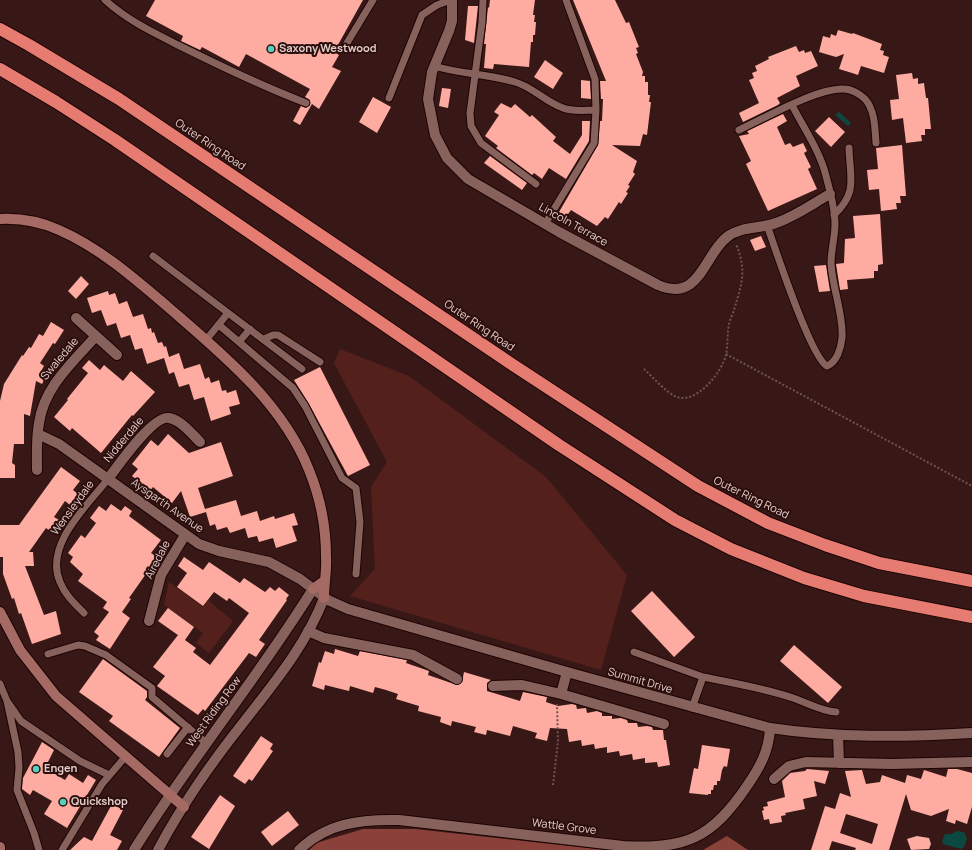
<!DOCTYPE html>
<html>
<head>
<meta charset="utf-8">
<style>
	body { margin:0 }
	canvas { display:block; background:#371816 }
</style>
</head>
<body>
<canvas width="972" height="850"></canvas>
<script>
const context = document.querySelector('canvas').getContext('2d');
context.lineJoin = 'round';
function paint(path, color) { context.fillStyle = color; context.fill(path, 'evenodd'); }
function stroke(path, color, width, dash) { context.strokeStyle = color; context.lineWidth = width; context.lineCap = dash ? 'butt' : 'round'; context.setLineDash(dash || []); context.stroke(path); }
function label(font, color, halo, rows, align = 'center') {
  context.font = font + ' Manrope,sans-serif'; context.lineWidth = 4; context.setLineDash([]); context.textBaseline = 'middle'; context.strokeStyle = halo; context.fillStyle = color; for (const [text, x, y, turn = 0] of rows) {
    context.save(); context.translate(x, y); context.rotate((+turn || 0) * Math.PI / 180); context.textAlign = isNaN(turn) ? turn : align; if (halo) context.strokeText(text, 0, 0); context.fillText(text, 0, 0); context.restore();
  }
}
paint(new Path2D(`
	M340,349L409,376L546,477L627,575L601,670L350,596L375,569L371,487L387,462L334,363Z
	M169,582L203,607L208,600L233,621L209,653L196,643L203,633L164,605Z`), '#53201c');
paint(new Path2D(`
	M363,829H415L606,850H309L316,843Z
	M727,836L748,850H703Z`), '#89413a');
paint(new Path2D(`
	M839,112L851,123L848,126L835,115Z
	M956,831L964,832L967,838L964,847L961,849L943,844L942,841L945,834H952Z`), '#0b4841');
paint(new Path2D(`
	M155,0H363L334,52L339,55L332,67L341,71L319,109L312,104L300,125L293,121L301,106L306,108L310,105V100L305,97L310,89L246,54L239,67L202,47L200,50L181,41L183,36L146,16Z
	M490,0H535L533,15H535L534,22H536L535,35H533V42H531L529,67L494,64L493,69L484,68L486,44H484L488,7L489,8Z
	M573,0H615L626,23L629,22L639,47L636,48L638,53L636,54L643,72L642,76H645V82H648V95H650L649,102H651L647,135L643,134L640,146L612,145L637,161L633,172L635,174L628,185L630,186L626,192L628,193L621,204L619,202L608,219L605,217L597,226L571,210L566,217L559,212L598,145L600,121H602L603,99H601L600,81H606Z
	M468,6H478L474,43L465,40Z
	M838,30L852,34L853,33L882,44L880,50L884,51L883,55L889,57L884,73L861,66L858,75L852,73L839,69L844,54L836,57L819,52L823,36L830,38L831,34L836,36Z
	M796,46L799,52L804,50L805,53L811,51L818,66L796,76L800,86L777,98L780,103L778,105L743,122L739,113L759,103L749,80L754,78L752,73L757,71L755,66L769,59L768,57Z
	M545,60L563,73L553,89L534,77Z
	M912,73L913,79L918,78V84L924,83L926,98H928L931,129H925V135H921L922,141L906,143L903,118L892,120L890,100L899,99L896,75Z
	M581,80L590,81L591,99L581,98Z
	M442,88L451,89L448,108L439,106Z
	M373,97L391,107L377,133L359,122Z
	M501,103L511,108L515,104L530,117L532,115L556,137L553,141L570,154L582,135V121H590L589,141L566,179L549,168L542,179L534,173L532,175L496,148L498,146L485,136L499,115L494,112Z
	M783,114L787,121L777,127L785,145L790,143L793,147L803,143L807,151L804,153L811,167L808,169L817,189L768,211L746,164L751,161L739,136L749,134L747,131Z
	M829,117L845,132L831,147L815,131Z
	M902,145L906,196H900L901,203H896L897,209L881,211L879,189L869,190L867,170L878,169L876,148Z
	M490,156L527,183L522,190L484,163Z
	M880,214L883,264L878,265V271H874V278L847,280L848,289L840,290L836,264L844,263L845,239L855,238L853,216Z
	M761,236L766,247L755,251L750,240Z
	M826,265L830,291L819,292L814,266Z
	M81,276L89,284L76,299L68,291Z
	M108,291L109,295L115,293L119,304L127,301L133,317L143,314L148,329L151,328L152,333L154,332L158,343L162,342L164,347L166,346L169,357L179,353L184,369L200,364L205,379L209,377L211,383L219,380L222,391L226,390L227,393L236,390L240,404L229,407L231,414L211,421L204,397L194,400L189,384L179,387L174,372L169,374L164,358L147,364L142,348L135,350L130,335L121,338L116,323L107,326L101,310L92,313L87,298Z
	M51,322L64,330L55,344L53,343L40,363L44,366L40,373L46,376L42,384L36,381L30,416L24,414V444H14L12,463L15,465V478H0V401L4,384L22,355L23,356L29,347L31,348L39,334L43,336Z
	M89,360L100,370L104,365L123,381L131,371L155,392L133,416L132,415L101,453L72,428L70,431L54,417L68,400L67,399L88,373L82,368Z
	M320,367L370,465L348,476L309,404L294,380Z
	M168,434L189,453L221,442L233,476L198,488L205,509L236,500L241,516L257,511L260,521L274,516L275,519L294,513L298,525L292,526L297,541L276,548L273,538L259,542L257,536L248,538L245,528L230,533L227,527L217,530L215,524L210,526L206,512L190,517L181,491L172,503L153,487L150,491L132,476L138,469L132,464L151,440L158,446Z
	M61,467L80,481L73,490L78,494L70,505L65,501L54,517L59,520L51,532L46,528L29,552H33L34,566H25L44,615L56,611L61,634L32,644L21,613L19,614L14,598L12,599L3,574V557H0V525H19Z
	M111,504L121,511L125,506L132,511L129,516L161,540L151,553L157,557L150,572L148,571L129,598L131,599L122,612L130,618L110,649L96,640L99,636L94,632L109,612L103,608L107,602L78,581L83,574L70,562L73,557L68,553L81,535L85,538L96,523L90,518L99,506L106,511Z
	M184,557L203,570L209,562L240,583L244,578L265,592L270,587L275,591L279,587L289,595L286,599L287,600L259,640L265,644L256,657L249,653L205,711L203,709L198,715L157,686L165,676L153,667L178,635L196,648L193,652L210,665L249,613L229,598L227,601L214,592L203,606L177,587L187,573L178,566Z
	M652,591L695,637L674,657L631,611Z
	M168,608L194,627L185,640L158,621Z
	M794,645L842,687L828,703L780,661Z
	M335,649L358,656L360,651L407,660L406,663L429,671L428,675L457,685L462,682L464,672L491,680L487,683V691L520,701L523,692L547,697L546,702L558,706L572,704L576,705L577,709L586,708L587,713L597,711L602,713V716H612V719L621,718L627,720L628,723H637L638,727L647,726L652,727L653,730H663L664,740H666L670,765L658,767L657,762L645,763V758L633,760L632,754L620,756L619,751L607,753V747L595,749L594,744L582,746L581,740L569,742L567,729L550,728L547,741L535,738L537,733L513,726L510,736L487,730L486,735L474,732L476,727L452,721L451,726L440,722L441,717L418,711L419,706L396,699L398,694L386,690L375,687L373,693L350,686L349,691L325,685L324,690L312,686L319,662L321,663L325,651L334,654Z
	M103,659L147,691V697L145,700L180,728L159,757L109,721L113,716L79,692Z
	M261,736L273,744L270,749L273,751L252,781L249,779L245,784L233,776Z
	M42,742L54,750L45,768L65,780L69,774L83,783L88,775L96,780L67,828L44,814L52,801L33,790L30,795L22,789L23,778Z
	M702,745L730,749L727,767L724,766L722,770L720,781H717V785H714L713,790H711V794H708V795L689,793L694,768L698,769Z
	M807,769L829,771L825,784L814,781L817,796L803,799L805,809L785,813L786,815L781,816L782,822L770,824L769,819L764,820L762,811L764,810L763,807L768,806L767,802L785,797L782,781L790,773L805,771Z
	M948,769H957L972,773V807L967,824L956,820L955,824L946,821L949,809L931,816L911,810L906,794L889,850H855L856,848L832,841L829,850H811L825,806L835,809L840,793L851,797L845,771L862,770L866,784L880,782L882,775L905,783L907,775L921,779L924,770L946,777ZM846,814L878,824L872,844L840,833Z
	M220,795L235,806L209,849L191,837Z
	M112,804L123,810L110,835L122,841L117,850H70L84,837L92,841Z
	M288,811L299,825L272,846L261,832Z
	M917,836L929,838L931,844L929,849L911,850L907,839Z`), '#feaba1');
const lane = new Path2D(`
	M105,0C127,20 152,32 178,45C220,66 262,86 306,103
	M483,0L482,22L470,113L471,126L481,143L536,184
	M566,0L595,79L596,110
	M344,48L373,0
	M434,66C460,74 488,74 515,82C533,87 545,102 563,108C573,112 585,110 596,110L594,143L545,224
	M389,98L422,15L437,5L451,0
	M739,130C765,118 816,88 844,89C851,89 860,94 865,99C875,110 875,129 876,143
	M834,215C858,192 850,179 849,148
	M767,225C775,248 811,358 827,366C837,362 841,348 842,338C844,316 832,287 831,263C831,250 835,237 835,224C835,208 830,191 826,176C820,151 803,127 792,105
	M153,256L302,369
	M219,325L293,388L305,406L342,478L356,488L360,522L356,574
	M264,339L273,335H278L320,362
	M206,340L228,313
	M239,342L250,329
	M84,613C75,604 65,595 60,582C44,545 87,506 108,479
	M634,652L703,677
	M48,654L78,645L85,646L106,655L152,688V697L206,743
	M0,684L7,701L21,721L80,761L109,775
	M7,701L18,752L19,768L17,790L34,833L39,850
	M692,708L703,677C733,683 764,688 793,698C808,703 820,711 836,712
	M167,754L188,727
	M62,850L102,784L126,756`);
const street = new Path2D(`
	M452,0V21L449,31L432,72L428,99L435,135L447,158L468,179L559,232L658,285C700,303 703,256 727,237C741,226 761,229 776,223C796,216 812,204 830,194
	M96,336L117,355
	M38,434L59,444L199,544L219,551L269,562L300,579L328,600L348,609L567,672L770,728C837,738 904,737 972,733
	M37,470C37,455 36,439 39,423C44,387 73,362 96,336L76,318
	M108,479C118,466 153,415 169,418C181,420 192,434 200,442
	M149,621L161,575L185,535
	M308,631L324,638L413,655L457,679
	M493,686L522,685L561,694L664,724
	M561,694L567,672
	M838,735L839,763
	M774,779L789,766L806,762L891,764L972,762
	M134,850C190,760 257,679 313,589
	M158,850C182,805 211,763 243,723C274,683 306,645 324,598
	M299,850C327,823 361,819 399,820L623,846C685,850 712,838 747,786C760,767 769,751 770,728`);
const secondary = new Path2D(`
	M0,219C20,218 41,222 59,230C100,248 134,278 168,307C221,353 282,402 309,470C320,497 326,527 326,556C327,570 324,584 324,598
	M313,589L324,581
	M0,612L20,650L56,696L184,807
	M0,847V850`);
const highway = new Path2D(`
	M0,29L29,45L119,99L513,365L698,486L768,523L825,545L879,563L972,581
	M0,69L56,102L115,140L559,445L675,520L731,549L804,578L864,596L972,617`);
stroke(lane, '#1d0303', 9);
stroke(street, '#1d0303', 12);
stroke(secondary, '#1d0303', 12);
stroke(highway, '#1d0303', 14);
stroke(new Path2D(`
	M726,354L972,486
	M644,369C654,378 665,392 677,397C697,404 722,372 726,355C728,345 727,334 729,324C730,319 733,314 734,310C742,283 747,271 736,244
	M553,785L558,741L557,704`), '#6f5351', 2, [2, 2]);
stroke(lane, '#87625d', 7);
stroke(street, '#87625d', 10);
stroke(secondary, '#a46a63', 10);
stroke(highway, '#e67b71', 12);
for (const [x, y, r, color] of [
	[271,49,4,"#59cebe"],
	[36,769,4,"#59cebe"],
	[63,802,4,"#59cebe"]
]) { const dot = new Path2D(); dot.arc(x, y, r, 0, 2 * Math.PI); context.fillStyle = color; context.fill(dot); stroke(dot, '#2c0f0d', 1.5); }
label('bold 11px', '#e3cdcb', '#2c0f0d', [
	["Saxony Westwood",279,49],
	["Engen",44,769],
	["Quickshop",71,802]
], 'left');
label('11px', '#e3cdcb', '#2c0f0d', [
	["Outer Ring Road",210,145,34],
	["Lincoln Terrace",573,225,29],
	["Outer Ring Road",479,326,34],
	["Swaledale",60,359,-50],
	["Nidderdale",124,440,-50],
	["Outer Ring Road",751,498,26],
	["Aysgarth Avenue",167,506,35],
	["Wensleydale",73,508,-54],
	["Airedale",158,560,-63],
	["Summit Drive",640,681,16],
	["West Riding Row",214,712,-54],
	["Wattle Grove",564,827,7]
]);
</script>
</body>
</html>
